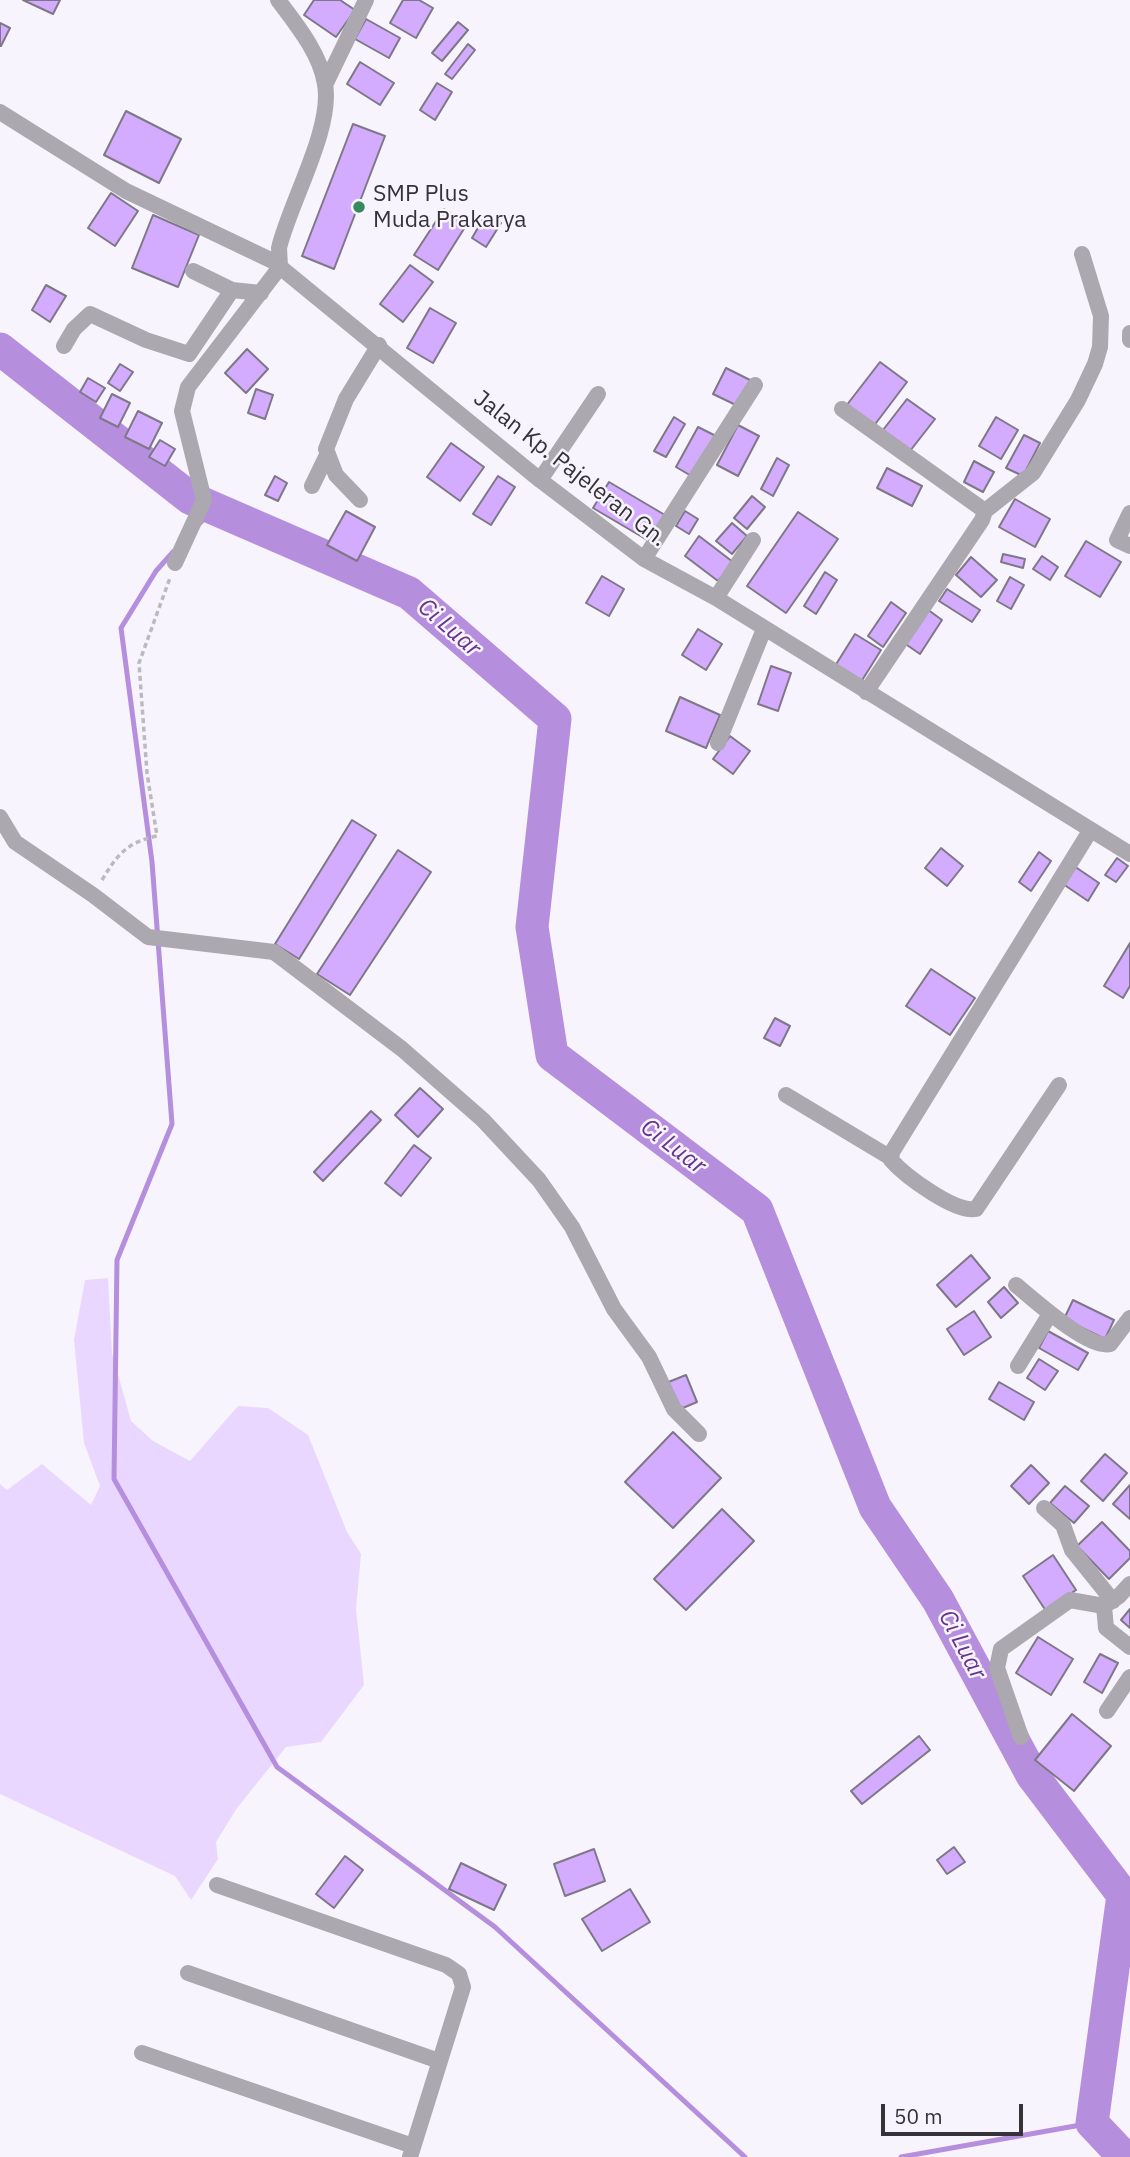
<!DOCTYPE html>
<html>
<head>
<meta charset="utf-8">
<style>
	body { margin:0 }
	#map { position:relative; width:1130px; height:2157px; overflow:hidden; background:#f8f4fd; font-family:"IBM Plex Sans",sans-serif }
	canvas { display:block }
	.scale { position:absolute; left:881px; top:2104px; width:142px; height:32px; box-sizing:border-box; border:4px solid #353238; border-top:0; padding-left:9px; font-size:21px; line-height:24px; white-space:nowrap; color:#353238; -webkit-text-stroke:5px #f8f4fd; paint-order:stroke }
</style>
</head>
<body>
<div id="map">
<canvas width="1130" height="2157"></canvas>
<div class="scale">50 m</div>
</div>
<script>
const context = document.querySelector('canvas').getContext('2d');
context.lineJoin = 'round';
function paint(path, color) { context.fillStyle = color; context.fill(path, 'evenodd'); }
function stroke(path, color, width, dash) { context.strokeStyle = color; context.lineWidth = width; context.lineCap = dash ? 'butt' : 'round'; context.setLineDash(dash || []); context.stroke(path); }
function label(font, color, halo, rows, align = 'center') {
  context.font = font + ' "IBM Plex Sans",sans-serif'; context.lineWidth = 5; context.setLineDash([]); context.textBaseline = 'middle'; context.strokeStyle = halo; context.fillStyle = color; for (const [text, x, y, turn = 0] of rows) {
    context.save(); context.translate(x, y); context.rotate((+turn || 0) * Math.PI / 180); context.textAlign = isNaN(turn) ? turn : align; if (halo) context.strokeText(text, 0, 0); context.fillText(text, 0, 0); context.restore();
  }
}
paint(new Path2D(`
	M108,1278L112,1353L131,1421L153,1441L190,1461L238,1406L268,1408L308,1435L347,1532L361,1554L356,1609L364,1685L321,1742L286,1747L237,1808L216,1842L218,1859L191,1900L175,1876L0,1794V1484L7,1490L42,1464L91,1505L100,1486L84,1443L74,1340L85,1280Z`), '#ead7ff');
stroke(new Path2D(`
	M199,524L213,509
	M173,552L156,571L121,628L152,862L172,1124L117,1260L114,1479L277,1767L495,1927L745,2157
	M901,2157L1092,2123`), '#b58ede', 5);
stroke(new Path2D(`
	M0,349L190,498L409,593L555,719L532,927L552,1055L757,1210L875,1507L938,1600L1032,1775L1123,1895L1092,2123L1124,2157`), '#b58ede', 33);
const building = new Path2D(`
	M23,0H60L53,14Z
	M314,0H340L355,10L336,37L304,15Z
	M403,0H419L433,8L416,38L390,23Z
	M366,19L400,38L389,58L355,39Z
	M458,22L468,30L442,61L432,53Z
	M0,23L10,28L1,46H0Z
	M468,44L475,50L452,79L445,74Z
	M360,62L394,83L380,105L347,84Z
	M437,83L452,92L435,120L420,110Z
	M126,111L181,139L159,183L104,155Z
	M353,124L385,136L334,269L302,256Z
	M111,193L138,211L115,246L88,228Z
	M444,209L467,224L438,270L414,255Z
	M486,214L501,223L486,247L472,238Z
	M153,215L199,235L178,287L132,268Z
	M410,265L433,282L403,322L380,304Z
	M46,285L66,296L50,322L32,310Z
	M430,308L456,323L433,363L407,348Z
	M247,349L268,369L246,393L225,373Z
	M880,362L907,382L873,427L846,406Z
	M120,364L133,372L120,391L108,383Z
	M726,368L750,380L738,406L713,394Z
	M88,378L105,388L96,402L80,392Z
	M256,389L273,395L265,419L248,413Z
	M112,394L130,403L118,427L100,418Z
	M907,399L935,419L910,451L883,430Z
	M138,411L162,423L149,449L125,437Z
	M674,417L685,424L666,457L654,451Z
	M996,417L1018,430L1001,459L979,446Z
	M738,425L759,436L738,476L717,465Z
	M698,427L716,436L693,477L676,467Z
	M1024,435L1040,443L1023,476L1006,468Z
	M160,440L175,449L165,466L149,457Z
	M451,443L484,467L460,501L427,477Z
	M777,458L789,465L773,496L761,489Z
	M974,461L994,472L983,492L964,482Z
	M887,468L922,486L912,506L877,488Z
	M275,476L287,483L278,501L265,495Z
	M498,476L515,487L491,525L473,514Z
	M609,482L665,515L649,541L593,508Z
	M752,496L765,507L747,529L734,518Z
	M1015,499L1050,519L1035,547L999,527Z
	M346,511L375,527L357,561L327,545Z
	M685,511L698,519L689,534L676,526Z
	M798,512L838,539L786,613L747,586Z
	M732,523L747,536L732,554L716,541Z
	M699,536L733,562L718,581L685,556Z
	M1086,541L1121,562L1100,597L1065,576Z
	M1003,554L1025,559L1023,568L1001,562Z
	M1042,556L1058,567L1050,580L1033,569Z
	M971,557L997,580L981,597L956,575Z
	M825,572L837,580L816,614L804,606Z
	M602,576L624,589L609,616L586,603Z
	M1010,577L1024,585L1011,609L997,601Z
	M947,589L980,610L972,622L939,601Z
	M891,602L906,613L883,647L868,636Z
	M927,609L942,620L920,654L904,643Z
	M698,629L722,644L706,670L682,655Z
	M855,634L881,650L861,682L835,666Z
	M771,666L791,673L778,711L758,704Z
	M680,697L720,715L706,748L666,731Z
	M730,736L750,751L733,774L713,759Z
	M352,820L376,835L299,959L275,944Z
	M941,848L963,866L947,886L925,868Z
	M398,850L431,872L350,995L317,974Z
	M1039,852L1051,861L1031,891L1019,882Z
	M1117,858L1128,866L1116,882L1105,875Z
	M1074,866L1099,883L1088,901L1063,884Z
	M1130,943V986L1123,998L1104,986Z
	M931,969L975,998L950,1035L906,1006Z
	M775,1018L790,1026L780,1046L764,1038Z
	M420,1088L443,1109L418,1137L395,1115Z
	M371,1111L381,1120L323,1181L314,1172Z
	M414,1145L431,1158L401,1196L385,1183Z
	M971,1255L990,1278L956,1307L937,1285Z
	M1004,1287L1018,1303L1001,1318L988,1302Z
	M1073,1300L1114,1320L1105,1339L1064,1319Z
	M974,1311L991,1337L964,1355L947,1329Z
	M1048,1331L1088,1353L1078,1370L1039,1348Z
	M1039,1359L1058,1371L1045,1390L1027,1378Z
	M686,1375L697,1402L678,1410L666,1383Z
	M999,1382L1034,1402L1024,1420L989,1399Z
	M673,1432L721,1478L673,1528L625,1482Z
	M1105,1454L1127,1473L1103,1501L1081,1481Z
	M1031,1465L1049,1483L1029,1504L1011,1486Z
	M1130,1485V1519L1113,1504Z
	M1065,1486L1089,1506L1074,1523L1050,1503Z
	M722,1509L754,1541L686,1610L654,1579Z
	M1102,1522L1130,1551V1558L1109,1579L1077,1546Z
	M1053,1555L1076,1590L1046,1611L1023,1576Z
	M1130,1609V1628L1121,1620Z
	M1038,1637L1073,1659L1051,1695L1016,1673Z
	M1100,1654L1118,1663L1102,1693L1084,1682Z
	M1072,1714L1111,1746L1074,1791L1035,1760Z
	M919,1736L930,1750L862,1804L851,1791Z
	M954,1847L965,1862L947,1874L937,1860Z
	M594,1849L605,1881L565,1896L554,1864Z
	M345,1856L363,1870L334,1908L316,1894Z
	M461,1863L506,1885L494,1910L449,1889Z
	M630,1889L650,1922L602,1951L582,1919Z`);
paint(building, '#d4acff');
stroke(building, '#7e7886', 2);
stroke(new Path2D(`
	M102,880C117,855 127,842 157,836L147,773L139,663L170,578`), '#bcb9c1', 3.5, [5, 3.5]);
stroke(new Path2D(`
	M278,0C296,24 320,53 325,84C333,129 290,202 279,248L280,267L540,480L644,559L716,598L1130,854
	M325,85L366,0
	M0,112L126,191L279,264
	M193,271L232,290
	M1130,333V340
	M64,346L74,329L90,314L146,340L189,354L232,290L261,293
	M842,409L985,511L982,520L866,692
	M540,480L598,394
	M312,486L327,455
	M360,500L336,475L326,449L346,399L379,345
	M985,511L1033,473L1078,400L1095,364L1100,347L1101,316L1082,254
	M1130,513L1117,540L1130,546
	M644,559L755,385
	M175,563L204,500L182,411L188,387L280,267
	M716,598L753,540
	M718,743L764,629
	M0,817L15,842L93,895L148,937L274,952L402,1049L483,1120L539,1180L572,1227L614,1309L649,1357L674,1409L699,1434
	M1059,1085L976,1209C955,1213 905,1176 891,1160L892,1152L1090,831
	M786,1095L891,1158
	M1016,1285C1033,1299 1089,1350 1110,1344L1130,1318
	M1018,1366L1050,1314
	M1044,1508L1063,1525L1072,1550L1113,1601
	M1104,1606L1106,1628L1130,1647
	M1107,1711L1130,1677
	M1021,1737L997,1668L1001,1649L1070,1600L1104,1606L1119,1596L1130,1584
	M217,1885L446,1965L459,1974L463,1987L410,2157
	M188,1973L439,2061
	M142,2053L413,2146`), '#aba8af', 16);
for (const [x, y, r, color] of [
	[359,207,7,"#378a5d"]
]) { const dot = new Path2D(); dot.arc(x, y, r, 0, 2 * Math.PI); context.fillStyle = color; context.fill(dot); stroke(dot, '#f8f4fd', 2.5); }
label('23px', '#353238', '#f8f4fd', [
	["SMP Plus",373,194],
	["Muda Prakarya",373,220]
], 'left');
label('23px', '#353238', '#f8f4fd', [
	["Jalan Kp. Pajeleran Gn.",570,469,38]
]);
label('italic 24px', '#663391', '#f8f4fd', [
	["Ci Luar",449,628,41],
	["Ci Luar",673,1147,37],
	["Ci Luar",962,1645,62]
]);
</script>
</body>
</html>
